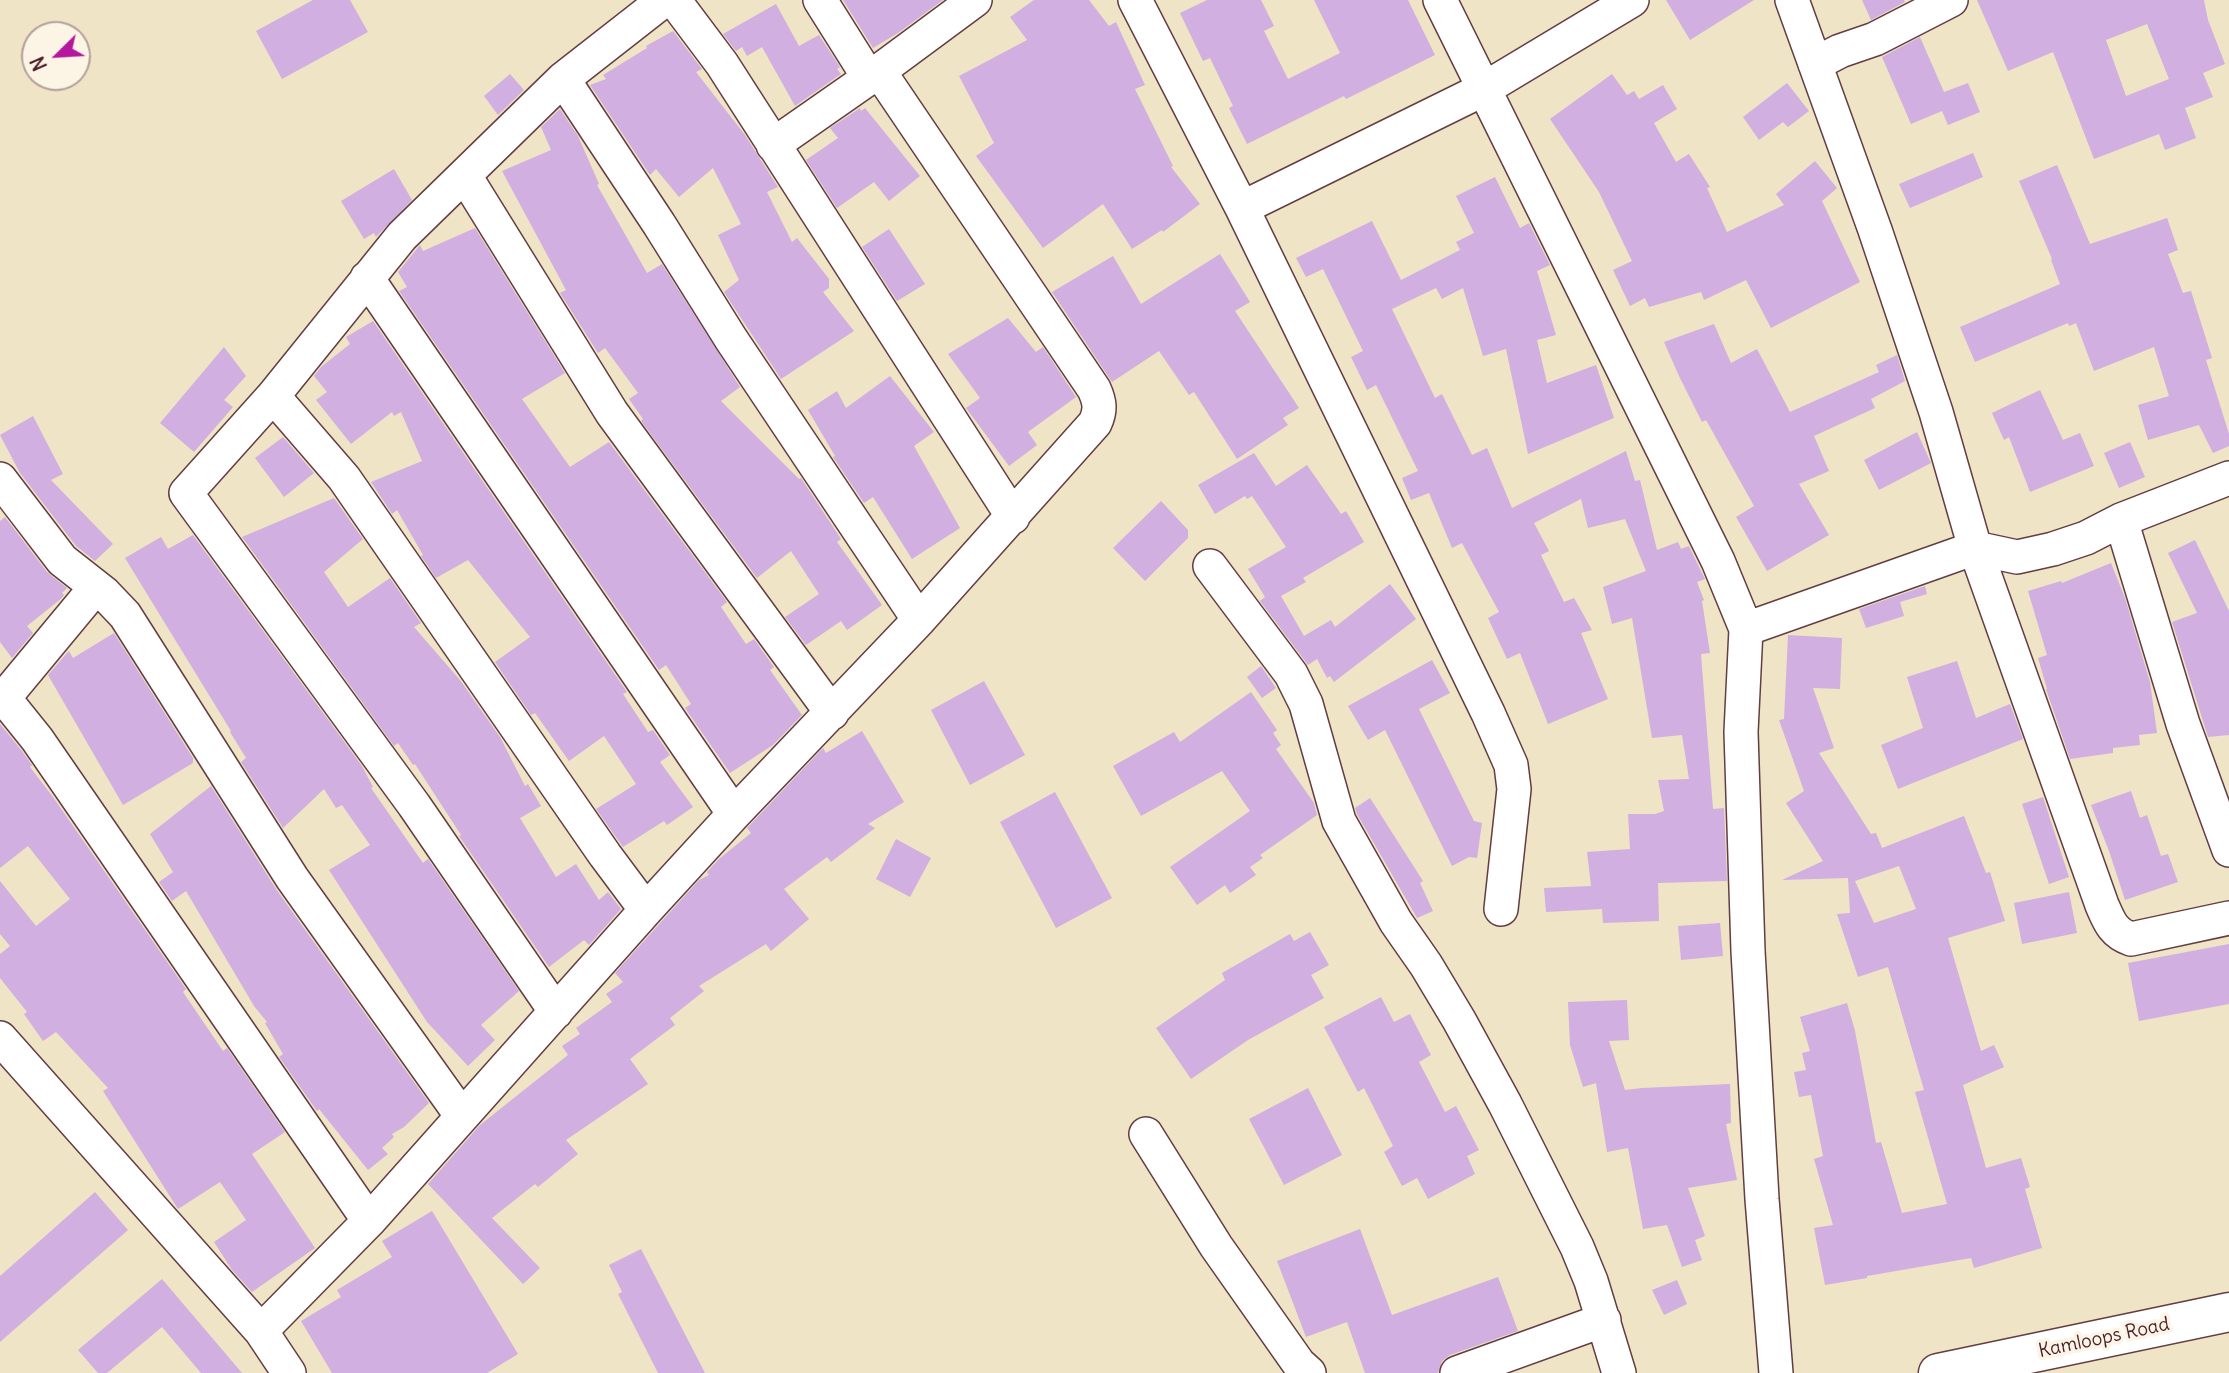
<!DOCTYPE html>
<html>
<head>
<meta charset="utf-8">
<style>
	body { margin:0 }
	#map { position:relative; width:2229px; height:1373px; overflow:hidden; background:#efe4c5; font-family:Delius,sans-serif }
	canvas { display:block }
	.north { position:absolute; left:21px; top:21px; width:70px; height:70px; box-sizing:border-box; background:#fcf5e5; border:2px solid #b59f9b; border-radius:50%; rotate:246deg; font-size:19px; font-weight:700; line-height:28px; text-align:center; color:#4a1f2b }
	.north::after { content:''; display:block; margin:auto; width:24px; height:32px; background:#b5179e; clip-path:polygon(50% 0,100% 100%,50% 72%,0 100%) }
</style>
</head>
<body>
<div id="map">
<canvas width="2229" height="1373"></canvas>
<div class="north">N</div>
</div>
<script>
const context = document.querySelector('canvas').getContext('2d');
context.lineJoin = 'round';
function paint(path, color) { context.fillStyle = color; context.fill(path, 'evenodd'); }
function stroke(path, color, width, dash) { context.strokeStyle = color; context.lineWidth = width; context.lineCap = dash ? 'butt' : 'round'; context.setLineDash(dash || []); context.stroke(path); }
function label(font, color, halo, rows, align = 'center') {
  context.font = font + ' Delius,sans-serif'; context.lineWidth = 7; context.setLineDash([]); context.textBaseline = 'middle'; context.strokeStyle = halo; context.fillStyle = color; for (const [text, x, y, turn = 0] of rows) {
    context.save(); context.translate(x, y); context.rotate((+turn || 0) * Math.PI / 180); context.textAlign = isNaN(turn) ? turn : align; if (halo) context.strokeText(text, 0, 0); context.fillText(text, 0, 0); context.restore();
  }
}
paint(new Path2D(`
	M313,0H350L368,32L282,79L256,31Z
	M843,0H943L898,33L873,48Z
	M1034,0H1089L1109,26L1116,22L1145,85L1135,89L1173,166L1171,167L1200,204L1163,232L1162,230L1132,249L1103,204L1043,248L976,156L994,143L959,76L1027,40L1010,17Z
	M1207,0H1261L1274,26L1264,31L1288,79L1340,53L1314,0H1408L1435,55L1346,99L1344,96L1247,144L1229,108L1233,106L1210,58L1203,61L1180,13Z
	M1666,0H1754L1690,40Z
	M1862,0H1904L1905,2L1871,20Z
	M1977,0H2204L2208,20L2225,64L2203,73L2213,97L2185,108L2196,138L2165,150L2159,134L2094,159L2053,52L2008,71ZM2147,24L2169,79L2126,96L2106,40Z
	M776,4L799,46L819,35L840,67L837,69L841,74L795,106L762,47L747,56L742,47L736,51L723,34Z
	M673,31L702,69L696,72L745,135L778,187L767,192L792,242L797,238L829,279V288L823,292L854,331L781,379L724,292L739,280L718,235L741,224L713,168L679,197L656,169L650,175L590,85L606,79L603,75L647,48L646,46Z
	M1920,37L1944,92L1968,83L1980,112L1948,125L1942,111L1911,124L1882,57Z
	M510,74L524,90L498,115L484,96Z
	M1612,74L1627,95L1634,91L1639,99L1663,85L1677,109L1654,123L1676,162L1689,154L1710,187L1707,188L1727,232L1784,205L1776,194L1815,161L1837,188L1822,201L1860,282L1771,328L1746,280L1704,300L1701,292L1649,307L1645,298L1630,306L1613,270L1632,261L1599,192L1550,119Z
	M1787,83L1809,111L1788,127L1783,122L1759,140L1743,117Z
	M860,108L861,111L865,108L920,176L889,201L874,182L837,208L806,160L838,138L830,128Z
	M560,109L578,136L599,184L597,185L647,273L662,264L740,387L721,401L799,479L801,478L841,539L837,542L882,605L847,630L841,621L806,645L785,617L819,594L791,551L757,578L641,421L643,419L629,399L638,393L605,348L598,353L560,293L566,290L502,171L551,150L541,127Z
	M1973,153L1983,177L1910,208L1899,184Z
	M2057,165L2090,244L2167,218L2178,250L2168,254L2183,293L2191,291L2212,358L2206,360L2229,434V446L2213,453L2199,425L2148,440L2138,405L2169,396L2154,347L2094,371L2076,323L2069,326L2068,323L1975,362L1960,327L2060,284L2051,260L2052,259L2019,181Z
	M394,169L412,200L376,237L374,233L364,239L341,201Z
	M1495,177L1520,228L1529,223L1550,265L1537,271L1556,335L1537,340L1547,383L1596,365L1614,418L1528,454L1506,349L1483,356L1463,288L1442,299L1436,288L1392,309L1435,398L1442,394L1472,455L1487,448L1512,508L1626,451L1635,481L1640,480L1657,550L1678,542L1681,549L1689,546L1700,569L1705,579L1697,582L1704,600L1702,601L1710,653L1701,654L1713,809L1724,808L1727,881L1658,883L1659,921L1603,923L1602,909L1546,912L1544,888L1591,886L1587,852L1630,849L1628,814H1655L1664,811L1658,780L1689,779L1682,735L1652,738L1632,618L1612,624L1603,587L1646,571L1625,519L1588,528L1581,499L1534,523L1549,551L1541,555L1564,602L1574,598L1592,630L1581,633L1608,699L1548,724L1520,653L1507,659L1488,618L1499,612L1462,543L1452,548L1429,493L1411,500L1402,478L1418,471L1376,385L1367,390L1351,357L1363,351L1323,269L1306,277L1296,258L1372,221L1401,280L1460,250L1456,242L1474,233L1456,196Z
	M475,228L565,373L522,399L570,467L609,442L727,602L721,607L746,644L754,639L774,667L770,670L802,715L773,745L730,773L685,708L691,704L666,665L659,670L399,291L407,287L398,272L420,245L423,251Z
	M889,229L925,284L897,301L862,247Z
	M1220,254L1250,302L1235,311L1299,408L1283,418L1288,425L1237,459L1194,392L1189,395L1159,351L1112,382L1052,292L1113,256L1141,304Z
	M1008,318L1036,352L1043,347L1076,397L1028,432L1037,445L1009,466L966,408L980,398L948,354Z
	M373,321L627,692L623,694L648,732L653,730L670,755L660,762L693,807L667,825L664,821L623,847L596,809L636,784L604,736L569,761L535,713L531,715L495,662L530,637L468,560L436,578L421,556L423,555L397,510L392,514L371,482L422,461L401,412L394,416L392,412L351,444L316,400L327,392L314,376L321,367L350,344L346,337Z
	M1714,324L1731,363L1757,349L1790,412L1879,372L1876,365L1897,355L1905,381L1871,399L1875,408L1814,436L1829,471L1799,484L1829,535L1767,571L1736,517L1754,506L1706,420L1702,422L1679,376L1664,342Z
	M224,347L246,376L224,400L233,407L194,452L160,423Z
	M890,376L934,432L914,446L960,528L912,559L873,497L864,503L833,457L835,456L808,410L837,391L846,408Z
	M2040,390L2063,440L2080,433L2094,466L2030,492L2009,437L2004,440L1992,413Z
	M33,416L63,474L51,480L113,544L95,561L76,546L20,473L0,435Z
	M1917,432L1931,463L1879,490L1864,460Z
	M283,437L314,473L284,497L255,458Z
	M2130,442L2145,477L2119,488L2104,453Z
	M1254,453L1276,486L1307,465L1341,514L1346,511L1364,542L1303,578L1306,582L1281,596L1304,636L1331,620L1335,627L1390,584L1416,619L1334,682L1330,676L1327,678L1317,659L1308,665L1260,601L1265,597L1248,569L1286,547L1252,496L1247,499L1245,496L1215,514L1198,485Z
	M334,498L363,539L324,572L348,607L390,578L421,623L414,627L460,680L500,737L525,786L528,784L541,806L520,818L556,877L576,864L599,900L608,892L621,909L589,945L584,940L549,967L459,836L461,835L415,764L413,765L398,743L394,746L242,537Z
	M1161,501L1188,530V538L1145,581L1113,548Z
	M5,517L47,572L67,588L62,593L64,595L62,598L27,626L33,633L12,658L0,642V521Z
	M193,535L362,766L373,787L371,788L423,863L428,859L519,991L481,1025L495,1040L468,1066L427,1022L329,870L370,845L342,805L336,808L324,789L283,828L241,762L246,758L230,732L231,731L125,558L161,537L168,549Z
	M2195,540L2229,611V735L2208,737L2172,622L2197,613L2168,553Z
	M2111,563L2125,598L2150,682L2157,733L2139,735L2140,745L2113,748V753L2070,759L2046,689H2047L2038,658L2047,655L2028,591L2061,581L2062,583Z
	M1925,586L1927,594L1900,602L1904,616L1866,628L1859,609Z
	M114,633L193,758V763L123,805L48,675L66,654L69,651L73,658Z
	M1788,635L1842,638L1840,689L1813,688L1834,748L1819,753L1871,834L1876,833L1882,848L1964,816L1986,873L1990,872L2005,921L1948,938L1981,1051L1994,1045L2004,1067L1963,1085L1986,1168L2021,1158L2030,1187L2025,1189L2042,1248L1974,1268L1971,1258L1867,1276V1278L1825,1285L1814,1228L1833,1225L1814,1159L1823,1156L1811,1095L1799,1097L1794,1072L1806,1070L1802,1053L1810,1051L1800,1017L1847,1003L1855,1031L1876,1143L1881,1142L1902,1213L1947,1204L1915,1092L1924,1090L1888,967L1858,977L1837,914L1850,913L1848,878L1782,880L1823,861L1786,803L1804,791L1779,720L1784,719ZM1899,866L1916,909L1874,923L1855,881Z
	M1432,660L1450,693L1419,709L1474,821L1482,823L1477,858L1469,857L1452,866L1385,730L1368,740L1348,706Z
	M1957,661L1976,718L2010,704L2023,739L1898,789L1881,745L1923,728L1907,677Z
	M1261,666L1276,688L1262,698L1247,677Z
	M984,681L1025,755L970,785L931,710Z
	M1251,692L1277,730L1273,733L1281,745L1276,749L1314,803L1317,815L1260,855L1263,858L1250,867L1256,875L1230,893L1225,885L1197,905L1170,867L1250,811L1222,771L1141,816L1113,766L1174,732L1180,742Z
	M0,724L22,751L32,765L30,767L53,797L186,989L183,992L223,1051L227,1048L285,1132L252,1154L315,1248L252,1292L232,1270L214,1242L246,1220L220,1182L178,1209L103,1091L108,1088L56,1032L43,1041L24,1014L27,1012L0,978V954L10,946L0,934V881L36,926L70,899L28,846L0,868Z
	M862,731L904,802L868,824L875,828L831,862L827,857L784,889L809,919L771,951L766,944L699,986L704,991L670,1018L675,1025L630,1059L648,1084L566,1140L578,1154L538,1187L535,1184L492,1218L540,1268L523,1284L428,1184L480,1125L568,1055L562,1046L580,1034L576,1028L612,1002L606,994L623,982L615,973L699,880L709,875L707,872L719,859L751,833L747,828L823,748L826,753Z
	M211,786L276,889L429,1103L404,1127L392,1134L394,1137L382,1148L388,1154L368,1170L319,1109L317,1111L279,1057L283,1054L265,1023L267,1022L254,1006L186,891L172,901L159,882L173,872L150,834Z
	M2131,791L2140,818L2147,815L2161,856L2168,854L2178,882L2125,900L2109,851L2091,805Z
	M1055,792L1112,898L1056,928L1000,822Z
	M2043,797L2069,877L2049,884L2022,804Z
	M1370,798L1423,881L1420,883L1433,911L1417,918L1357,814L1355,808Z
	M896,839L931,858L910,897L876,879Z
	M2069,892L2077,933L2022,944L2014,903Z
	M1720,923L1723,956L1681,960L1678,926Z
	M1310,932L1329,965L1311,975L1324,998L1248,1040L1191,1079L1156,1028L1225,980L1222,973L1290,934L1294,941Z
	M2229,944V1004L2139,1021L2128,963Z
	M1381,997L1394,1022L1410,1014L1431,1055L1419,1062L1445,1112L1456,1106L1479,1150L1467,1156L1475,1174L1428,1199L1417,1178L1402,1186L1384,1152L1393,1146L1364,1088L1358,1092L1324,1027Z
	M1627,1000L1629,1040L1609,1041L1625,1090L1642,1088L1730,1084L1731,1123L1726,1124L1737,1180L1688,1188L1705,1236L1695,1240L1702,1260L1682,1267L1667,1225L1643,1229L1628,1148L1607,1152L1596,1083L1583,1087L1570,1045L1568,1002Z
	M1308,1088L1342,1155L1284,1185L1249,1119Z
	M95,1192L128,1230L0,1342V1276Z
	M432,1211L518,1354L487,1373H332L301,1321L341,1297L337,1290L392,1257L382,1241Z
	M1360,1229L1392,1315L1498,1277L1518,1331L1450,1355L1442,1361L1438,1373H1365L1347,1322L1306,1337L1277,1261Z
	M641,1249L705,1373H658L618,1294L622,1292L609,1265Z
	M162,1279L242,1373H201L162,1327L107,1373H98L78,1350Z
	M1677,1280L1687,1304L1664,1315L1652,1290Z`), '#d1afe0');
const minor = new Path2D(`
	M674,0L722,64L1013,517
	M820,0L869,78
	M1135,0L1242,208L1488,713L1511,765L1514,789L1501,909
	M1440,0L1718,561L1746,629
	M1792,0L1875,230L1936,412L1975,548L2102,905C2109,921 2113,933 2131,939L2229,918
	M1815,64L1840,51L1875,39L1951,0
	M563,79L659,224L731,339L919,620
	M773,145L879,71L975,0
	M465,176L612,413L832,713
	M1242,208L1484,89L1632,0
	M367,278L734,814
	M273,396L344,478L605,855L646,910
	M0,479L62,560L104,593L125,615L292,878L461,1115
	M2121,520L2183,724L2229,850
	M1210,566L1291,674L1306,704L1339,821L1396,922L1426,965L1459,1020L1505,1104L1577,1247L1591,1281L1619,1373
	M4,698L96,587
	M0,701L4,698L37,739L369,1221
	M556,1012L414,805L186,493L273,396L402,236L563,79L664,0
	M0,1038L261,1331L289,1373
	M1146,1134L1216,1246L1299,1364L1309,1373
	M261,1331L369,1221L646,910L734,814L919,620L1095,423C1101,410 1100,402 1094,389L879,71
	M1457,1373L1604,1320
	M1776,1373L1762,1199L1748,951L1741,732L1746,629L1975,548L2017,557L2053,549L2086,538L2121,520L2229,478`);
const major = new Path2D(`
	M1938,1373L2229,1312`);
stroke(minor, '#633d42', 36);
stroke(major, '#633d42', 41);
stroke(minor, '#fff', 33);
stroke(major, '#fff', 38);
label('19px', '#4a1f2b', '#fcf5e5', [
	["Kamloops Road",2104,1338,-12]
]);
</script>
</body>
</html>
